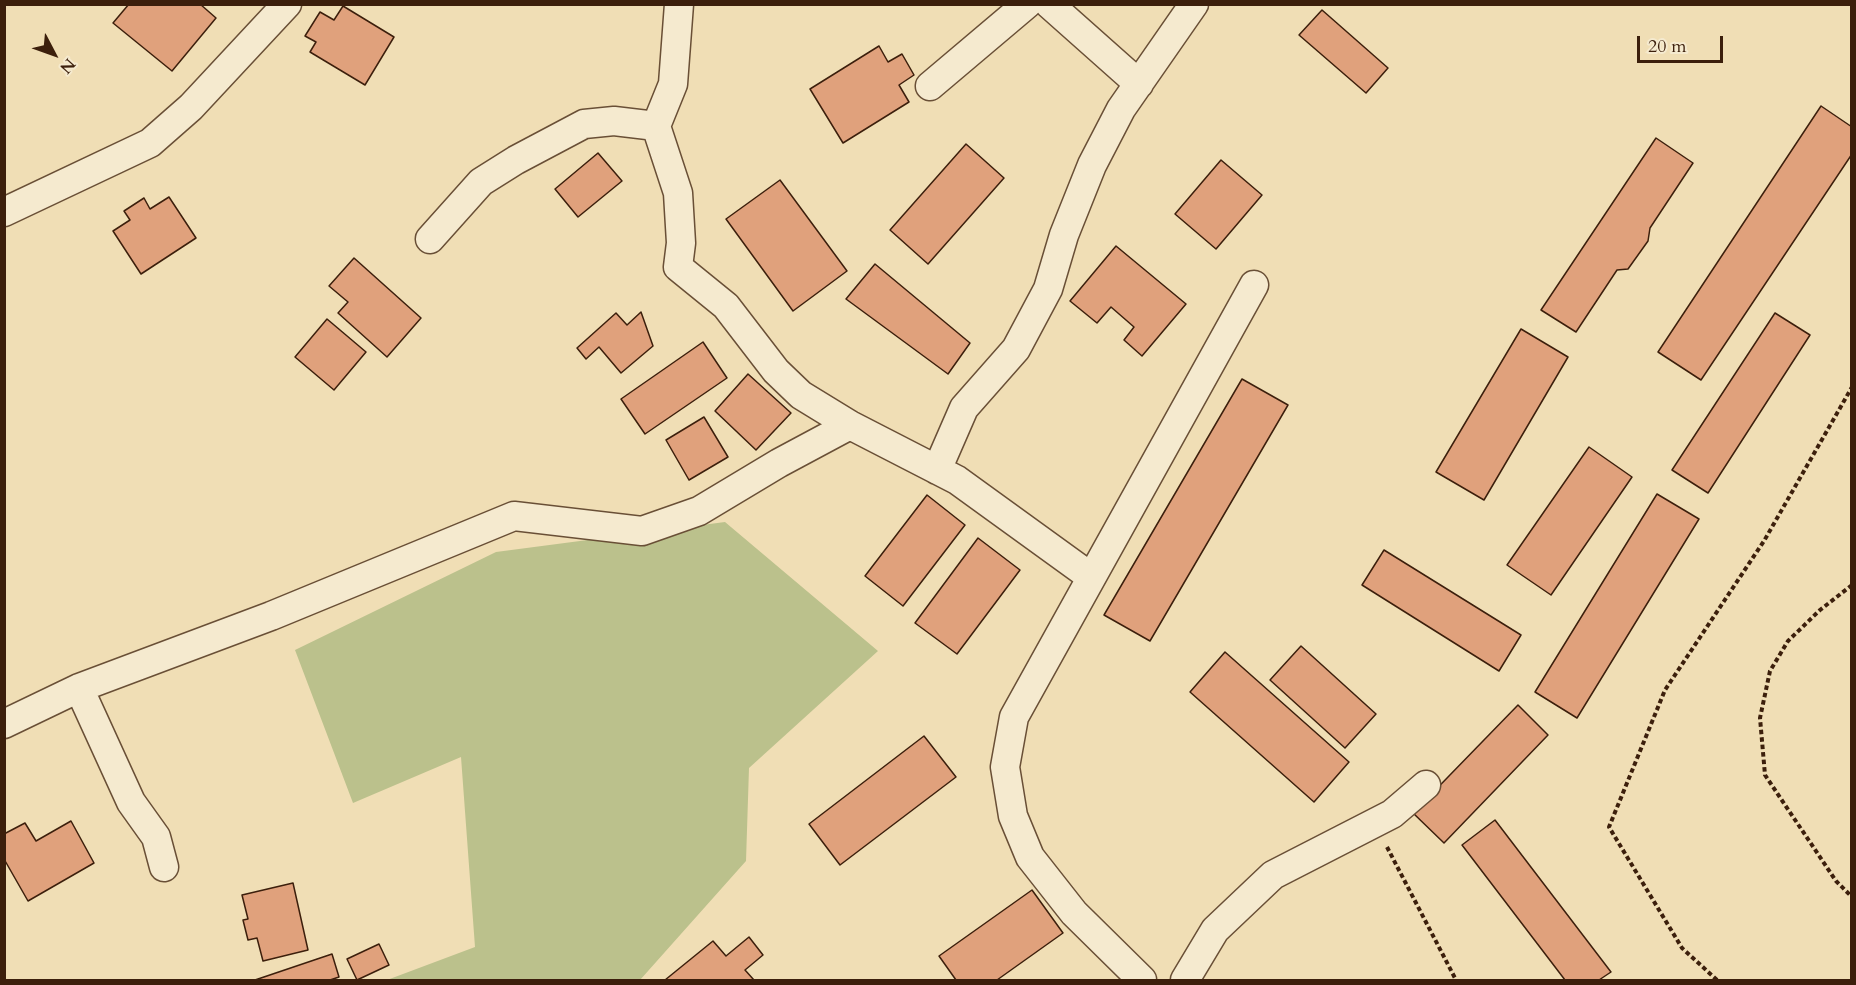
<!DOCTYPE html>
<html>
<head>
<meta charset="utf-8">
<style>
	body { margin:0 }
	#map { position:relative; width:1856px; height:985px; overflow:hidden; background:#f0deb5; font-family:Cardo,serif }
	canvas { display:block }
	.frame { position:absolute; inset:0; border:6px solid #3c1f0c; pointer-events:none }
	.north { position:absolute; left:24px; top:24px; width:60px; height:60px; -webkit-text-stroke:4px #f5eacf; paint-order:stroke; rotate:131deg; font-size:16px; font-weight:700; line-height:24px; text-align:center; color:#3c1f0c }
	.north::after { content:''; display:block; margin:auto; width:21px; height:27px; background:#3c1f0c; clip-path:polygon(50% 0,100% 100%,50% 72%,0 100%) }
	.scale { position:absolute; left:1637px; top:36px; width:86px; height:27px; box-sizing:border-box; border:3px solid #3c1f0c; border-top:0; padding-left:8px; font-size:18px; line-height:21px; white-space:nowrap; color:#3c1f0c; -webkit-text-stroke:4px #f5eacf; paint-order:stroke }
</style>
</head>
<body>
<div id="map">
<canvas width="1856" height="985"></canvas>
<div class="frame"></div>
<div class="north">N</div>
<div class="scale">20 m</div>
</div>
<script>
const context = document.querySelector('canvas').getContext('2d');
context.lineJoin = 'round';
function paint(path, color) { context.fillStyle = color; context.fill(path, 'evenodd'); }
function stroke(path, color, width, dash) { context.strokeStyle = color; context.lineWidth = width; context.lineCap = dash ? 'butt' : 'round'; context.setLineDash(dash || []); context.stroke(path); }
paint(new Path2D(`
	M725,522L878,651L749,768L746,861L640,980H387L475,947L461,757L353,803L295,650L496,552Z`), '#bbc18c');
const building = new Path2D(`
	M129,4H200L216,18L172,71L113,23Z
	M343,6L394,37L365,85L310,52L316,42L305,36L320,12L334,20Z
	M1322,10L1388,68L1366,93L1299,35Z
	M879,46L888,62L902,54L914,75L899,85L909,102L843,143L810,89Z
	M1821,106L1852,127V154L1701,380L1658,352Z
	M1656,138L1693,163L1650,228L1648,241L1628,269L1617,270L1576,332L1541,310Z
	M966,144L1004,178L928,264L890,230Z
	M598,153L622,181L578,217L555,189Z
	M1221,160L1262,195L1216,249L1175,214Z
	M780,180L847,271L793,311L726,219Z
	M169,197L196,238L141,274L113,231L130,220L124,211L144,198L150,209Z
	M1116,246L1186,304L1142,356L1124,340L1134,327L1111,307L1097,323L1070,301Z
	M354,258L421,318L387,357L338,313L348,302L329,286Z
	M875,264L970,343L948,374L846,299Z
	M641,312L653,346L621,373L599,347L586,359L577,348L616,313L627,325Z
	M1775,313L1810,335L1708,493L1672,470Z
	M327,319L366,352L334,390L295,357Z
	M1521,329L1568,357L1484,500L1436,472Z
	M703,342L727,378L645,434L621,399Z
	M748,374L791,413L756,450L715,411Z
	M1242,379L1288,405L1150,641L1104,615Z
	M704,417L728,457L689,480L666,440Z
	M1589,447L1632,477L1551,595L1507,565Z
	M1657,494L1699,519L1577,718L1535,692Z
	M927,495L965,525L903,606L865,576Z
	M978,538L1020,570L957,654L915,623Z
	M1384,550L1521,635L1499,671L1362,585Z
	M1301,646L1376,714L1345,748L1270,680Z
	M1225,652L1349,762L1314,802L1190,692Z
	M1518,705L1548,735L1444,843L1413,813Z
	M924,736L956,777L840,865L809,824Z
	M1495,820L1611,972L1599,980H1565L1462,845Z
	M71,821L94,863L28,901L4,859V834L25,823L36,841Z
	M293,883L308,950L263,961L257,938L248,940L243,920L248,919L242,895Z
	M1032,890L1063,933L997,980H956L939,956Z
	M749,937L763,955L745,970L754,980H665L713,941L726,956Z
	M379,944L389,965L357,980L347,959Z
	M332,954L339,977L330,980H255Z`);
paint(building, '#e0a17c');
stroke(building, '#3c1f0c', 1.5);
const minor = new Path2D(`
	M679,4L673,84L656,126L678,193L681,243L678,267L726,306L776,371L801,395L850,425L957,480L1091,577
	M1049,4L1139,84
	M930,86L1027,4
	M4,212L150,143L191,107L287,4
	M430,239L481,182L516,160L584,124L614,121L656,126
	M937,470L964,408L1016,349L1048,289L1064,235L1092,165L1121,109L1194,4
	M79,688L131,802L156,837L164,867
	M4,724L79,688L271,616L514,516L642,531L699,511L779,463L850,425
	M1142,980L1074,913L1030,857L1013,816L1005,767L1014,717L1254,285
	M1185,980L1215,930L1273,875L1392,814L1426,785`);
stroke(minor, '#694f36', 31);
stroke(new Path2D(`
	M1852,585L1820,610L1788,641L1770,671L1760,718L1765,775L1836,881L1852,897
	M1387,847L1456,980
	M1717,980L1682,948L1609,827L1665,690L1764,541L1852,387`), '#3c1f0c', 4, [4.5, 3]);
stroke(minor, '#f5eacf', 28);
</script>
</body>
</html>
